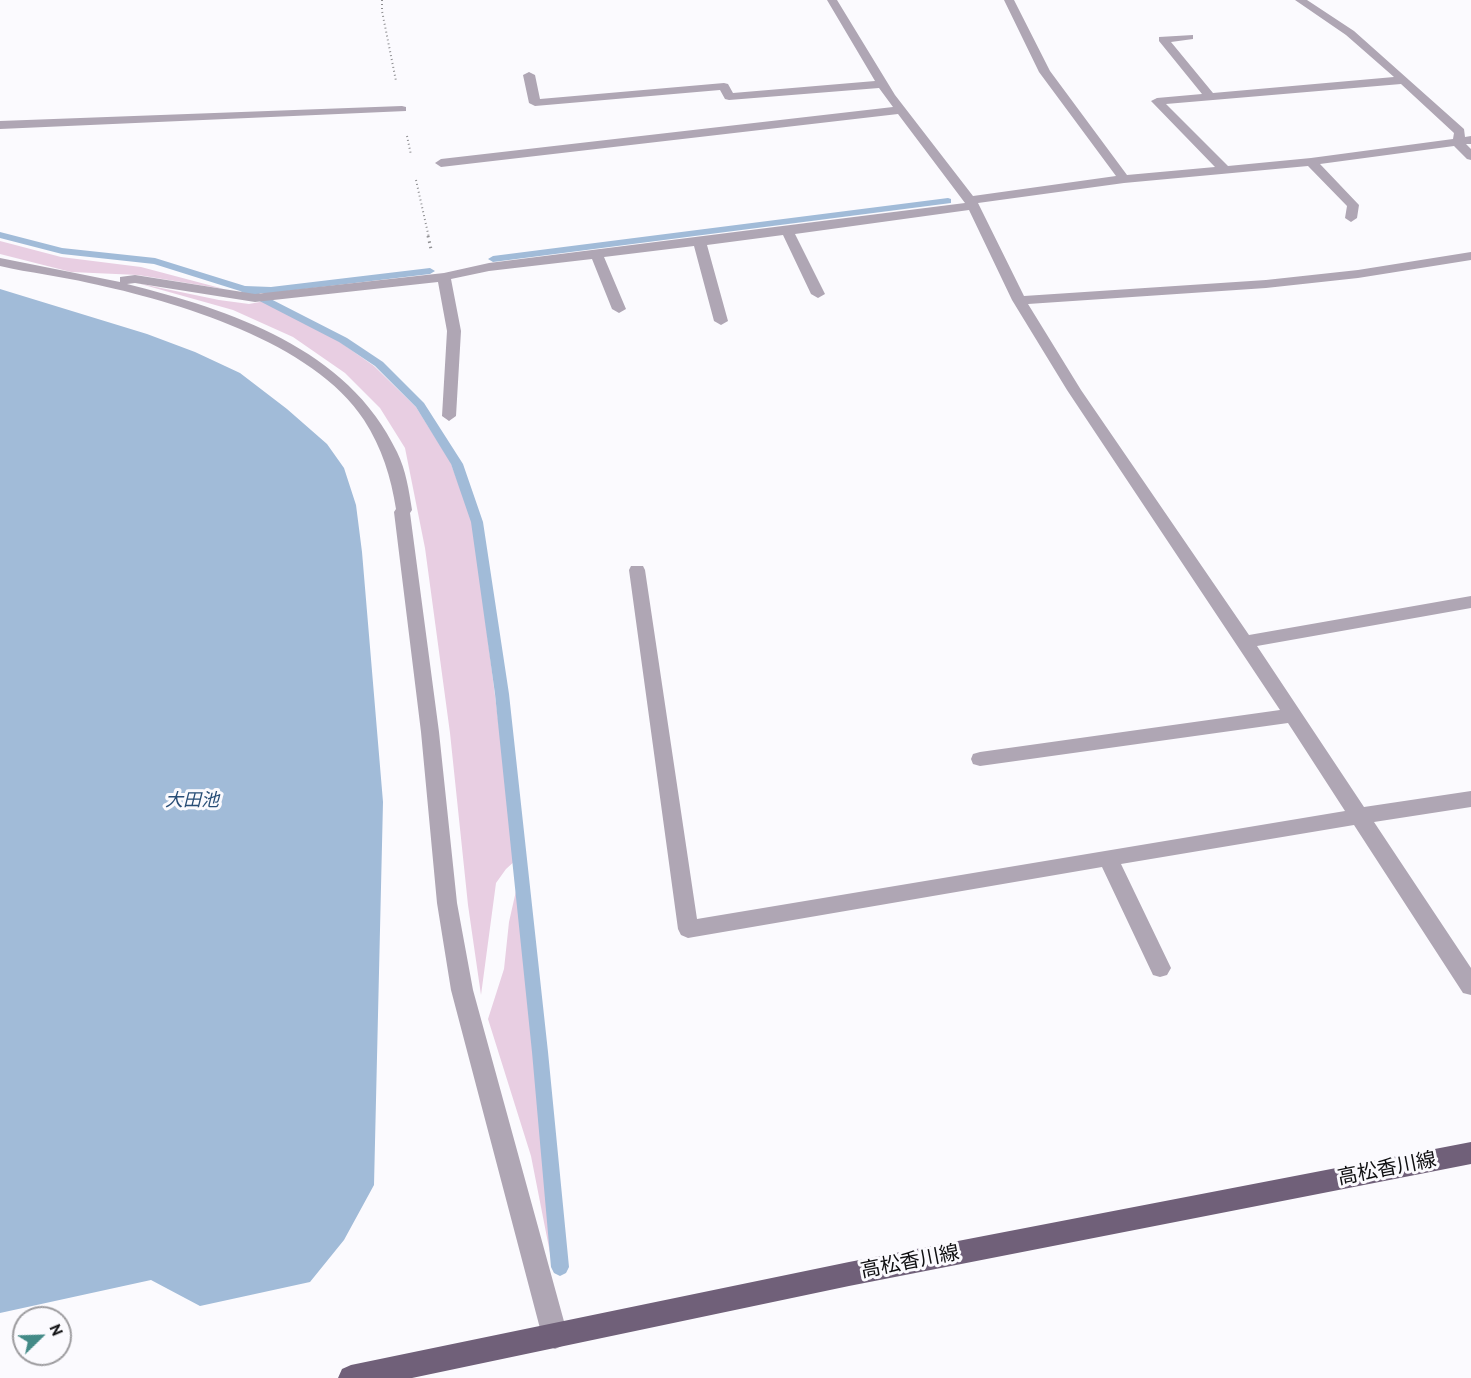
<!DOCTYPE html>
<html>
<head>
<meta charset="utf-8">
<style>
	body { margin:0 }
	#map { position:relative; width:1471px; height:1378px; overflow:hidden; background:#fbfafe; font-family:"PT Sans",sans-serif }
	canvas { display:block }
	.north { position:absolute; left:12px; top:1306px; width:60px; height:60px; box-sizing:border-box; background:#fbfafe; border:2px solid #9d9c9f; border-radius:50%; rotate:67deg; font-size:16px; font-weight:700; line-height:24px; text-align:center; color:#0f0f11 }
	.north::after { content:''; display:block; margin:auto; width:21px; height:27px; background:#438a87; clip-path:polygon(50% 0,100% 100%,50% 72%,0 100%) }
</style>
</head>
<body>
<div id="map">
<canvas width="1471" height="1378"></canvas>
<div class="north">N</div>
</div>
<script>
const context = document.querySelector('canvas').getContext('2d');
context.lineJoin = 'round';
function paint(path, color) { context.fillStyle = color; context.fill(path, 'evenodd'); }
function stroke(path, color, width, dash) { context.strokeStyle = color; context.lineWidth = width; context.lineCap = dash ? 'butt' : 'round'; context.setLineDash(dash || []); context.stroke(path); }
function label(font, color, halo, rows, align = 'center') {
  context.font = font + ' "PT Sans","Noto Sans JP",sans-serif'; context.lineWidth = 6; context.setLineDash([]); context.textBaseline = 'middle'; context.strokeStyle = halo; context.fillStyle = color; for (const [text, x, y, turn = 0] of rows) {
    context.save(); context.translate(x, y); context.rotate((+turn || 0) * Math.PI / 180); context.textAlign = isNaN(turn) ? turn : align; if (halo) context.strokeText(text, 0, 0); context.fillText(text, 0, 0); context.restore();
  }
}
paint(new Path2D(`
	M0,241L61,257L141,267L224,289L138,275L71,272L0,254Z
	M137,283L219,300L249,304L265,301L337,340L374,366L416,407L450,461L473,523L516,860L506,869L496,883L481,995L468,905L450,733L425,548L405,448L380,408L345,373L293,337L233,310Z
	M518,882L554,1255L551,1258L531,1156L488,1019L504,969L509,922Z`), '#e8cee2');
paint(new Path2D(`
	M0,289L147,334L195,352L240,373L287,409L327,444L344,468L356,505L362,552L383,802L374,1185L344,1240L310,1282L200,1306L151,1280L0,1313Z`), '#a1bbd8');
paint(new Path2D(`
	M948,198L951,199V203L493,262L488,259L493,256Z
	M0,232L62,248L155,258L245,286L271,287L430,268L435,271L430,274L271,293H259L347,338L383,362L424,403L463,464L483,522L509,694L548,1052L569,1267L566,1273L560,1276L554,1273L551,1267L532,1052L495,694L471,522L451,464L416,407L375,366L339,342L240,291L154,264L62,254L0,238Z`), '#a1bbd8');
stroke(new Path2D(`
	M382,0V11L396,81
	M407,136L411,155
	M416,180L429,238`), '#8f8f92', 2, [1, 3]);
stroke(new Path2D(`
	M428,236L431,249`), '#8f8f92', 3, [1.5, 4]);
paint(new Path2D(`
	M827,0H837L895,95L973,196L1116,176L1039,72L1004,0H1014L1050,71L1127,175L1215,167L1151,101L1157,98L1202,94L1159,41V37L1193,35V39L1171,42L1213,93L1394,77L1346,35L1295,0H1307L1354,31L1464,129L1465,137L1471,136V144H1466L1471,149V160L1467,159L1454,146L1320,164L1359,205L1357,218L1351,222L1345,218L1347,206L1308,166L1124,183L978,203L1024,296L1266,280L1358,270L1471,252V260L1358,278L1266,288L1028,304L1081,390L1249,635L1471,596V608L1257,646L1364,807L1471,791V807L1374,822L1471,968V995L1463,993L1354,825L1121,864L1171,968L1167,975L1160,977L1153,975L1102,867L688,938L681,935L678,929L629,570L631,566H643L645,570L697,919L1345,811L1288,723L980,766L973,764L971,759L973,754L980,752L1280,710L1067,390L1012,300L969,210L795,234L825,294L818,298L811,294L783,235L707,245L728,321L721,325L714,321L694,246L604,257L626,309L619,313L612,309L592,259L489,271L451,279L461,331L456,416L449,421L442,416L447,331L438,282L255,302L135,283L127,284C230,310 348,348 397,452C406,470 409,491 412,510L410,513L439,732L457,903L473,990L568,1336L564,1345L555,1349L546,1345L542,1336L451,990L437,903L421,732L394,512L396,509C391,477 382,448 364,420C314,342 175,301 89,283C60,276 30,273 0,266V258L120,282V277L135,275L255,294L444,273L489,263L965,203L898,114L441,167L435,163L441,159L893,107L879,88L729,100L725,99L720,90L535,106L529,103L523,75L529,72L535,75L540,99L724,83L728,84L733,93L875,81ZM1401,84L1454,133L1453,139L1311,158L1228,166L1166,104Z
	M402,106L406,107V111L0,129V121Z`), '#afa6b4');
paint(new Path2D(`
	M1471,1142V1164L849,1286L412,1378H338L342,1369L351,1365L849,1262Z`), '#706079');
label('italic 18px', '#284d76', '#fbfafe', [
	["大田池",192,801]
]);
label('20px', '#0f0f11', '#fbfafe', [
	["高松香川線",1387,1169,-11],
	["高松香川線",910,1262,-11]
]);
</script>
</body>
</html>
